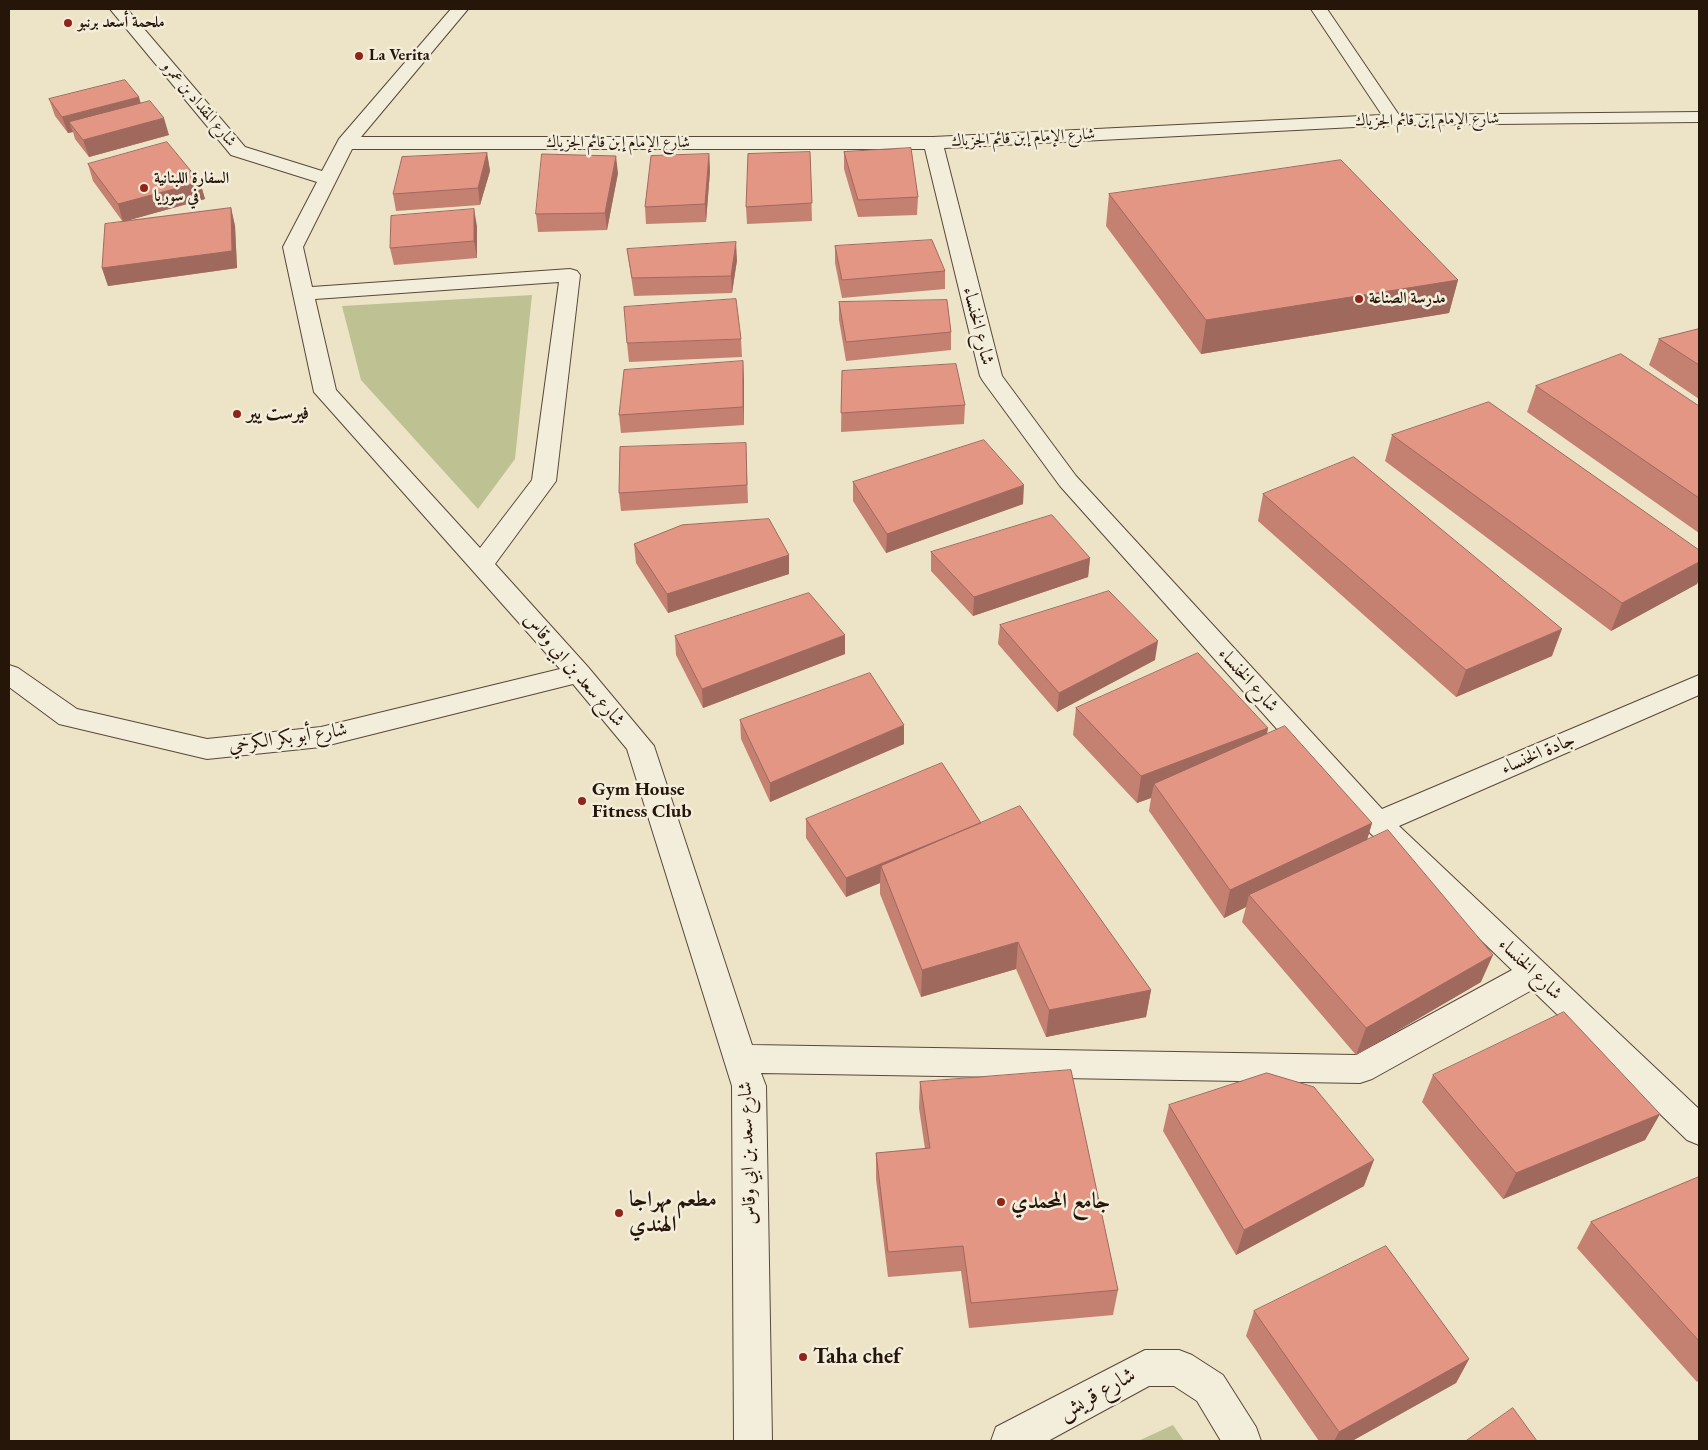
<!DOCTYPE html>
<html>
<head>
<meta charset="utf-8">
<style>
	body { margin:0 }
	#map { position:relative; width:1708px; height:1450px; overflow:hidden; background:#ede3c7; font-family:"EB Garamond",serif }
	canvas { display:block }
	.frame { position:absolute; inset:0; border:10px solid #261509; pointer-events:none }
</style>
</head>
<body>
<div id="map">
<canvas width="1708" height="1450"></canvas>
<div class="frame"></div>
</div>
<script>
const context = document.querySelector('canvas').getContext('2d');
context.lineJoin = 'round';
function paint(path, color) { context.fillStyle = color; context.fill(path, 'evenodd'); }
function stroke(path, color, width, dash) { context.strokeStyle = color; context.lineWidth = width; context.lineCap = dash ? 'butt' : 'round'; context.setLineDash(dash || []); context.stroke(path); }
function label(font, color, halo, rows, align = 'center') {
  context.font = font + ' "EB Garamond",Amiri,serif'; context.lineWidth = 5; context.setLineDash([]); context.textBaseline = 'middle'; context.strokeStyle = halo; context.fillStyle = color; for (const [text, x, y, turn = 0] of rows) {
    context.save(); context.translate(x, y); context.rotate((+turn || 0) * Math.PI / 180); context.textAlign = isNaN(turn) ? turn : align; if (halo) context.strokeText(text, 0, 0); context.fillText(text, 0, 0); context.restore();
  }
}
paint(new Path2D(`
	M532,295L515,459L478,509L361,380L342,306Z
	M1173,1425L1184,1441H1138Z`), '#bec292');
const minor = new Path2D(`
	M110,9H127L245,147L322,171L339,139L451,9H468L361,137H933L1382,115L1311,9H1327L1399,115L1699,112V122L1394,125L944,148L1002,376L1076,476L1382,809L1699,675V695L1399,826L1699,1109V1145L1687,1140L1532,990L1372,1079L1360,1083L761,1073L766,1086L772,1441H734L732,1086L627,749L573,684L321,747L207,759L59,724L9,687V665L18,668L77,709L207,739L321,727L560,669L314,392L283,247L317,182L231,155ZM352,149H925L980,376L983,381L1060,486L1368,831L1512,970L1356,1055L752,1045L654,746L588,667L495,564L556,481L580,275L577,271L570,269L312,287L303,247ZM559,282L532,480L480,548L336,390L315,299Z
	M1145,1350H1179L1192,1355L1223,1375L1256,1427L1261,1441H1221L1197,1401L1174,1386H1149L1048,1441H991L996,1427Z`);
stroke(minor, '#584838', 2);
paint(minor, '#f3eddb');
paint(new Path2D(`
	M49,99L141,103L169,135L89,157L75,139L73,132L68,133L55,116Z
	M810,152L812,221L747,224L746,207Z
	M844,152L918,197L917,215L858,217L844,169Z
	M487,153L490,171L480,205L396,211L393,194Z
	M709,154L710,171L706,222L646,224L645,207Z
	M88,164L200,182L205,199L125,221L231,208L235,226L237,268L108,286L102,268L123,222L93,181Z
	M618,173L607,230L538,232L536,214Z
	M1109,194L1458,280L1449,313L1201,354L1106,226Z
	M477,226V258L394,265L390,248Z
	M835,246L945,271V289L842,298L835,263Z
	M627,249L737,260L732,293L634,296Z
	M839,302L951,332V350L846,361L839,320Z
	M1699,329V399L1649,365L1659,339Z
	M741,339L742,357L629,362L627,343Z
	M842,371L965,405L964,424L841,432Z
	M744,379V425L621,433L619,415Z
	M1536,386L1699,406V533L1527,412Z
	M1392,435L1699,550V579L1697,584L1611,631L1385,461Z
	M746,443L748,503L621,511L619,493Z
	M853,482L1023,504L886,553L853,501Z
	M1263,494L1552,656L1456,697L1258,521Z
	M634,544L789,555V574L668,613L636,563Z
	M931,552L1090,558L1088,577L973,616L931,571Z
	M1000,625L1155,660L1057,712L998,644Z
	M675,636L845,654L703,708L676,655Z
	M1076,708L1268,728L1267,734L1372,823L1367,840L1481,982L1356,1055L1242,922L1246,907L1224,918L1149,811L1151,798L1137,803L1073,735Z
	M740,720L904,744L770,802L741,739Z
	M806,819L981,823L1151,990L1146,1017L1046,1037L1016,969L921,997L880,894V883L846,897L806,838Z
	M1433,1075L1660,1114L1645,1140L1503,1199L1422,1102Z
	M920,1082L1118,1290L1113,1315L969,1328L961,1271L888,1277L876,1179V1153L925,1149L919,1108Z
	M1169,1105L1364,1186L1236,1255L1163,1131Z
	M1699,1177V1380L1697,1382L1577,1248L1591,1222Z
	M1254,1311L1469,1359L1456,1383L1352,1441H1319L1246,1336Z`), '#c48172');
paint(new Path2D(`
	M139,97L144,114L69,122L73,132L68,133L62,117Z
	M164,118L169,135L89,157L83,140Z
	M487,153L490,171L480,205L478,188Z
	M709,154L710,171L706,222L705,204Z
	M616,156L618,173L607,230L605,213Z
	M200,182L205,199L123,222L118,204Z
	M231,208L235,226L237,268L108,286L102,268Z
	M474,209L477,226V258L474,241Z
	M736,242L737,260L732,293L731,276Z
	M1458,280L1449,313L1201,354L1206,320Z
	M743,361L744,379V425L743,407Z
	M1024,485L1023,504L886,553L887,534Z
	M789,555V574L668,613L667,594Z
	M1090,558L1088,577L973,616L974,597Z
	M1699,562V579L1697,584L1611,631L1622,603Z
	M1562,629L1552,656L1456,697L1466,670Z
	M845,635V654L703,708L702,689Z
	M1158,641L1155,660L1057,712L1059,693Z
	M904,725V744L770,802V783Z
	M1268,728L1262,755L1154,784L1151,798L1137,803L1141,776Z
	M981,823L886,881L881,866L880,883L846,897V878Z
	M1372,823L1364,850L1249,895L1246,907L1224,918L1230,890Z
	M1018,942L1016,969L921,997L922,970Z
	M1493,955L1481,982L1356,1055L1366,1028Z
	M1151,990L1146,1017L1046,1037L1049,1010Z
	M1660,1114L1645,1140L1503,1199L1516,1173Z
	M1374,1160L1364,1186L1236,1255L1244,1230Z
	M1469,1359L1456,1383L1352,1441H1334L1339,1432Z`), '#a0695d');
const building = new Path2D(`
	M125,80L139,97L62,117L49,99Z
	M150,101L164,118L83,140L69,122Z
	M167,142L200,182L118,204L88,164Z
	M911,148L918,197L858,200L844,152Z
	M810,152L812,203L746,207L748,154Z
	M487,153L478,188L393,194L402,157Z
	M542,154L616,156L605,213L536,214Z
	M709,154L705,204L645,207L651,156Z
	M1341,160L1458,280L1206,320L1109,194Z
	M231,208L232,251L102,268L105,224Z
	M474,209V241L390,248L391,216Z
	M932,240L945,271L842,280L835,246Z
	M736,242L731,276L632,278L627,249Z
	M736,299L741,339L627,343L624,307Z
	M947,300L951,332L846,342L839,302Z
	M1699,329V365L1659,339Z
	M1621,354L1699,406V498L1536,386Z
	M743,361V407L619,415L624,370Z
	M956,364L965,405L841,413L842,371Z
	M1489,402L1699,550V562L1622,603L1392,435Z
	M984,440L1024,485L887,534L853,482Z
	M746,443L747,485L619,493L620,447Z
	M1354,457L1562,629L1466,670L1263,494Z
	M1052,515L1090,558L974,597L931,552Z
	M769,519L789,555L667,594L634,544L682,525Z
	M1109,591L1158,641L1059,693L1000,625Z
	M809,593L845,635L702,689L675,636Z
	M1198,653L1268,728L1141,776L1076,708Z
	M870,673L904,725L770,783L740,720Z
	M1285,726L1372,823L1230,890L1154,784Z
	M942,763L981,823L846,878L806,819Z
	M1020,806L1151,990L1049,1010L1018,942L922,970L881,866Z
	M1388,830L1493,955L1366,1028L1249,895Z
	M1564,1012L1660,1114L1516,1173L1433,1075Z
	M1071,1070L1118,1290L971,1303L963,1246L888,1252L876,1153L930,1148L920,1082Z
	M1267,1073L1314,1087L1374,1160L1244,1230L1169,1105Z
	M1699,1177V1341L1591,1222Z
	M1386,1246L1469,1359L1339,1432L1254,1311Z
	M1513,1408L1537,1441H1466Z`);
paint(building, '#e49685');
stroke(building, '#a0695d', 1);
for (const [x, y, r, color] of [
	[68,23,5,"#8f2418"],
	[359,56,5,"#8f2418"],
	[144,188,5,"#8f2418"],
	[1359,299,5,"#8f2418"],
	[237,414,5,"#8f2418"],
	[582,801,5,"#8f2418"],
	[1001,1202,5,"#8f2418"],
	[619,1213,5,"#8f2418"],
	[803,1357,5,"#8f2418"]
]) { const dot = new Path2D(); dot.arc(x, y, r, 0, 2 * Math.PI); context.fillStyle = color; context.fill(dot); stroke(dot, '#f3eddb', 2); }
label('bold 16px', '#261509', '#f3eddb', [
	["ملحمة أسعد برنبو",78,23],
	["La Verita",369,56],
	["السفارة اللبنانية",154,179],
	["في سوريا",154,197],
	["مدرسة الصناعة",1369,299]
], 'left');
label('16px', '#261509', '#f3eddb', [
	["شارع المقداد بن عمرو",199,104,50],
	["شارع الإمام إبن قائم الجزياك",1427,120,-1],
	["شارع الإمام إبن قائم الجزياك",1023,138,-3],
	["شارع الإمام إبن قائم الجزياك",618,143]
]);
label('19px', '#261509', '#f3eddb', [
	["شارع الخنساء",978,326,76],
	["شارع سعد بن ابي وقاس",574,670,49],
	["شارع الخنساء",1248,680,48],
	["شارع أبو بكر الكرخي",288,738,-8],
	["جادة الخنساء",1538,754,-23],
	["شارع الخنساء",1530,969,44],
	["شارع سعد بن ابي وقاس",748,1153,-92]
]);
label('bold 19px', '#261509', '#f3eddb', [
	["فيرست يير",247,414],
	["Gym House",592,790],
	["Fitness Club",592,812]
], 'left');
label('bold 22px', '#261509', '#f3eddb', [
	["مطعم مهراجا",629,1200],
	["الهندي",629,1225],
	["جامع المحمدي",1011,1202],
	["Taha chef",813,1357]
], 'left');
label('22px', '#261509', '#f3eddb', [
	["شارع قريش",1097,1394,-29]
]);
</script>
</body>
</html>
